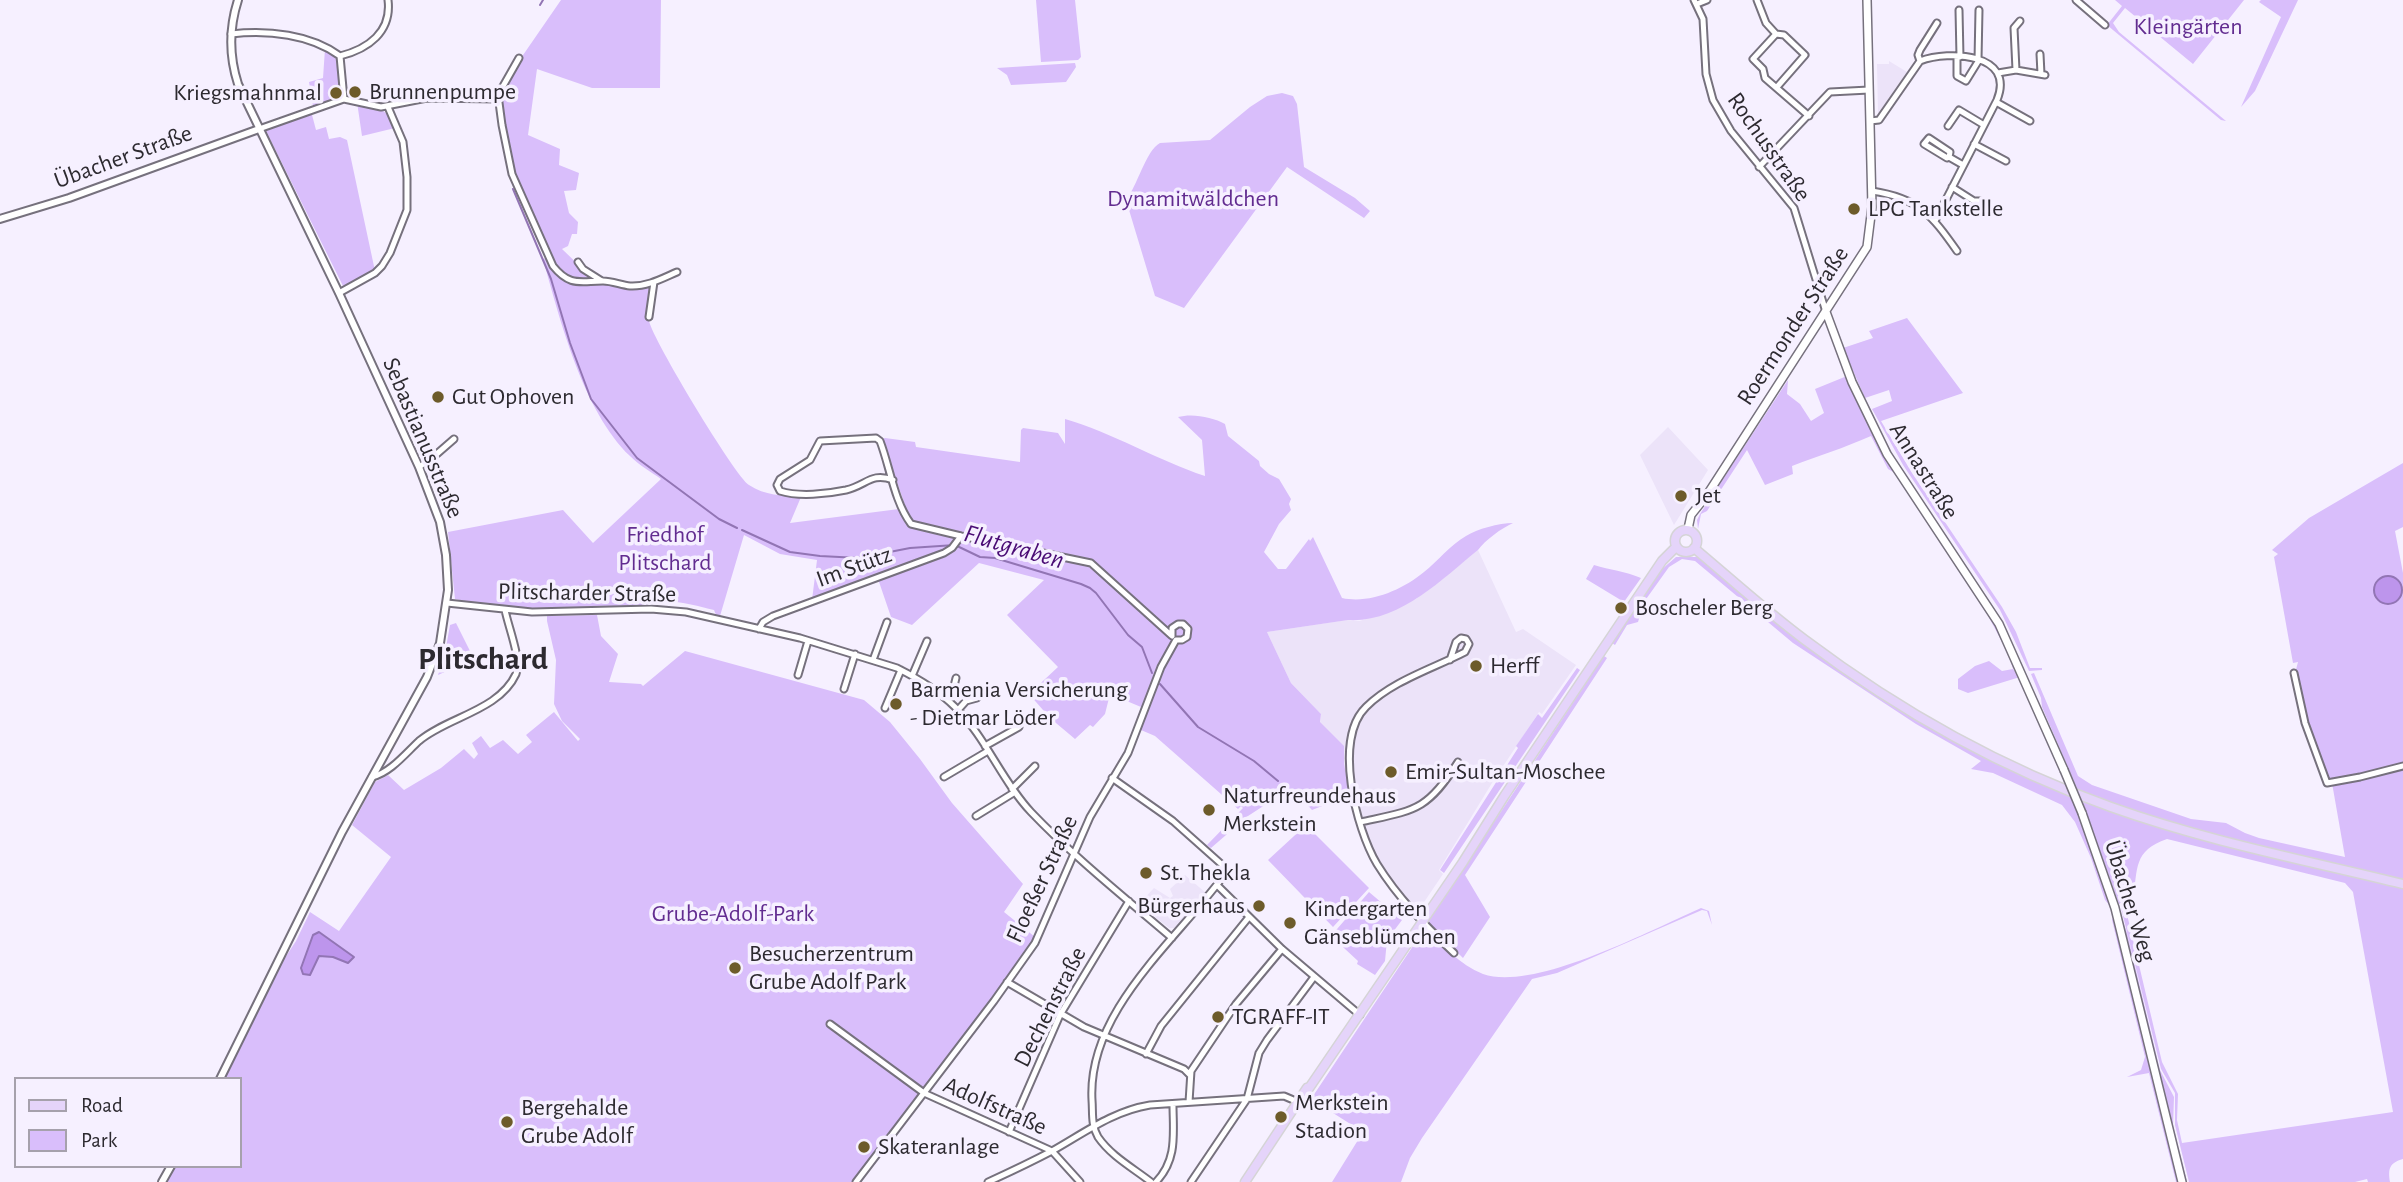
<!DOCTYPE html>
<html>
<head>
<meta charset="utf-8">
<style>
	body { margin:0 }
	#map { position:relative; width:2403px; height:1182px; overflow:hidden; background:#f6f0ff; font-family:"Alegreya Sans",sans-serif }
	canvas { display:block }
	.legend { position:absolute; left:14px; top:1077px; width:228px; height:91px; box-sizing:border-box; background:#f6f0ff; border:2px solid #a6a1ac; margin:0; padding:9px 12px; list-style:none; font-size:21px; color:#2d2a30 }
	.legend li { display:flex; align-items:center; gap:14px; height:35px }
	.legend b { width:35px; border:2px solid #a6a1ac }
</style>
</head>
<body>
<div id="map">
<canvas width="2403" height="1182"></canvas>
<ul class="legend">
<li><b style="height:9px;background:#e5d4fa"></b>Road</li>
<li><b style="height:19px;background:#d9befb"></b>Park</li>
</ul>
</div>
<script>
const context = document.querySelector('canvas').getContext('2d');
context.lineJoin = 'round';
function paint(path, color) { context.fillStyle = color; context.fill(path, 'evenodd'); }
function stroke(path, color, width, dash) { context.strokeStyle = color; context.lineWidth = width; context.lineCap = dash ? 'butt' : 'round'; context.setLineDash(dash || []); context.stroke(path); }
function label(font, color, halo, rows, align = 'center') {
  context.font = font + ' "Alegreya Sans",sans-serif'; context.lineWidth = 7; context.setLineDash([]); context.textBaseline = 'middle'; context.strokeStyle = halo; context.fillStyle = color; for (const [text, x, y, turn = 0] of rows) {
    context.save(); context.translate(x, y); context.rotate((+turn || 0) * Math.PI / 180); context.textAlign = isNaN(turn) ? turn : align; if (halo) context.strokeText(text, 0, 0); context.fillText(text, 0, 0); context.restore();
  }
}
paint(new Path2D(`
	M1889,61L1907,72L1878,114L1877,64H1889Z
	M1668,427L1708,470L1674,525L1640,455Z
	M1478,550L1516,632L1523,629L1576,665L1542,714L1539,712L1492,783L1439,870L1443,874L1412,920L1367,854L1350,795L1343,762L1320,723L1321,714L1291,683L1267,632L1347,620L1360,621L1416,599Z
	M1185,875L1206,893L1176,928H1169L1139,904L1154,888L1170,898L1173,896L1170,889Z`), '#ece3f9');
paint(new Path2D(`
	M561,0H661L660,88H592L537,69L528,135L560,149L559,165L579,173L576,190L564,191L569,213L578,222L577,234H572L568,246L562,249L586,272L618,281L620,287L653,284C651,296 646,309 649,321C653,340 735,476 749,485C765,496 782,495 801,497L790,523L899,509L901,512L907,511L882,439L885,438L915,442L916,447L923,448L1020,462L1021,430L1023,428L1058,433L1065,444V419C1113,433 1157,460 1205,476L1202,440L1178,417C1192,413 1213,417 1225,424L1228,436L1259,461L1260,466L1269,474L1279,479L1291,499L1289,504L1291,510L1279,524L1264,552L1278,569H1286L1309,539L1310,541L1313,537L1342,598C1370,604 1402,590 1424,572C1438,561 1450,545 1466,536C1477,529 1499,523 1513,523C1502,528 1485,540 1478,550C1441,580 1399,623 1348,620L1267,632L1291,683L1321,714L1320,722L1344,746V764L1350,795L1312,810L1300,797L1273,800L1268,803L1248,816L1211,848L1207,845L1243,808L1241,806L1238,809L1155,736L1134,727L1141,707L1110,694L1105,714L1093,727L1090,725L1075,739L1050,718L1029,694L1058,667L1007,615L1044,580L979,563L912,625L891,617L877,576L812,600L817,560L780,554L744,535L720,616L716,615L714,610C693,605 664,596 644,606C581,607 517,614 455,599L448,532L563,510L593,543L661,479C651,472 639,465 630,456C583,411 560,320 543,259L548,257L510,169L500,98L518,60H522L521,58Z
	M1036,0H1075L1081,57L1078,60L1041,62Z
	M2115,0H2244L2193,64L2125,8L2113,23L2119,32L2226,121L2221,120L2107,25L2122,6Z
	M2261,0H2298L2255,91L2241,107L2281,17L2259,2Z
	M325,49L336,59L340,87L334,93L335,100L313,106L309,82L323,78Z
	M1075,63L1076,67L1066,82L1011,85L1007,75L997,68Z
	M1282,93L1293,96L1297,104L1304,167L1355,198L1370,211L1364,218L1287,167L1184,308L1155,296L1126,200C1137,187 1146,150 1160,143L1210,140L1250,107L1267,96Z
	M357,102C374,106 390,109 395,128L362,136Z
	M311,111L316,130L326,127L329,139L340,137L347,140L375,271L343,286L266,131V128Z
	M1907,318L1963,393L1881,421L1912,473L2002,607L2016,632L2030,668H2042V670L2029,671L2000,610L1903,465L1872,409L1892,401L1889,390L1865,398L1843,348L1873,338L1869,331Z
	M1847,376L1895,473L1888,469L1871,436C1844,448 1818,456 1792,466L1793,474L1765,485L1747,450L1707,511L1701,514L1698,529L1697,520L1700,514L1788,380L1787,394L1800,404L1811,421L1824,413L1815,389Z
	M2403,463V527L2395,531L2403,573V1159C2389,1163 2388,1169 2390,1182H2368L2367,1179L2355,1182H2189L2175,1125V1093L2161,1069L2121,908L2125,906L2162,1062L2178,1094L2177,1120L2182,1143L2393,1112L2353,892L2345,883L2167,839C2133,851 2138,868 2133,899L2119,904L2082,800L2042,707L2041,698L2031,674L2034,673L2078,776L2092,785L2191,819L2226,823L2245,833L2259,838L2345,857L2332,783L2320,765L2293,681L2298,662L2293,663L2274,557L2278,554L2272,550L2309,518Z
	M1676,557H1697L1897,706C1953,742 2011,770 2071,796L2089,839L2111,902L2110,906L2105,900L2091,858L2075,822L2062,805L1993,773L1971,769L1981,761L1916,724L1793,643L1695,561L1682,559L1669,567L1644,602L1638,622L1627,625L1615,645L1612,643L1661,570Z
	M1594,565C1610,570 1625,571 1641,578L1624,602L1586,579Z
	M1985,610L1992,614L2015,667L2013,669L2020,677L1968,693L1958,689V679L1975,666L1989,661L2002,671L2013,669L2009,655Z
	M597,615L601,636L618,654L609,682L641,684L643,686L685,651L864,700L890,722L920,759L952,803L1023,884L1004,912L1035,937L1033,943L858,1178L853,1182H164L174,1166H240V1079H222L277,970L296,941L310,912L339,931L391,857L352,825L375,782L388,775L404,790L441,768L464,749L474,759L478,754L472,743L481,736L490,748L503,740L518,754L532,742L526,735L554,712L578,741L580,739L562,721L554,704L556,660L547,621V616Z
	M456,623L472,655L480,653L483,663L468,670L464,663L438,675L445,653L450,625Z
	M1604,656L1607,658L1465,875L1490,917L1463,958L1427,923Z
	M1577,668L1580,670L1444,873L1440,870L1518,748L1516,746L1538,714L1542,718Z
	M1306,825L1369,888L1333,927L1268,860Z
	M1369,892L1402,920L1387,940L1385,961L1375,975L1357,964L1358,961L1331,936Z
	M1701,908L1709,911L1712,925L1707,911L1702,910L1557,973L1532,979L1422,1138L1410,1158L1401,1182H1332L1363,1132L1311,1099L1425,928C1443,946 1459,964 1483,974C1534,992 1651,930 1701,908Z
	M2119,910L2127,933L2160,1070L2174,1097L2173,1126L2187,1182H2185Z
	M2114,917L2179,1182H2176L2175,1178L2149,1073L2127,1077L2141,1070L2145,1057L2112,920Z`), '#d9befb');
const water = new Path2D(`
	M2374 590a14 14 0 1 1 28 0a14 14 0 1 1-28 0Z
	M319,932L354,957L348,963L333,957L319,956L310,975L303,974L301,968L313,935Z`);
paint(water, '#bd95ec');
stroke(water, '#9275b4', 2);
stroke(new Path2D(`
	M540,5L543,0
	M513,189L551,279L570,343L591,399L637,458L719,519L737,528
	M742,530L790,552L820,556L859,558L910,548L955,545L980,557L995,558L1081,584L1090,588L1096,593L1128,635L1142,647L1152,673
	M1160,684L1198,727L1254,761L1278,781`), '#9275b4', 2);
const minor = new Path2D(`
	M1694,0L1703,19L1706,74L1713,100L1731,131L1794,208L1826,312
	M1757,0L1766,23L1776,34L1784,35L1805,55L1777,87
	M2076,0L2105,25
	M1697,4L1707,0
	M1959,10L1960,57
	M231,34C268,30 310,34 340,56
	M1776,34L1753,59L1763,69L1765,78L1809,116
	M2040,54L2041,74
	M340,56C368,49 392,32 388,0
	M340,56L344,99
	M1957,57V76L1966,81L1979,60
	M519,58L498,95L502,125L512,174L553,266C570,287 580,281 603,281C612,281 621,285 630,286C647,287 663,278 677,272
	M1978,60L1979,10
	M1920,61L1918,55L1920,50L1937,23
	M2016,70L2014,28L2020,21
	M1998,73L2016,70L2045,75
	M1996,102L2030,121
	M1870,121L1879,120L1920,61C1949,50 2016,53 1997,100L1935,221
	M1948,126L1959,110L1984,125
	M259,129L344,99L381,107L427,98L498,99
	M1974,144L2006,161
	M1949,157L1947,158L1924,144L1929,138L1950,152L1949,157L1963,165
	M1759,167L1830,92L1869,90
	M1952,187L1974,201H1981
	M1872,191C1918,198 1931,214 1957,251
	M578,262L583,269L602,281
	M339,293L375,273L382,266L390,253L407,210V177L403,142L388,107
	M649,317L654,282
	M419,467L431,459L454,439
	M893,480C871,472 867,485 846,490C827,494 799,497 780,491L777,485L780,479L810,460L820,441L876,438L880,441C890,467 894,501 911,524L961,536L1091,563L1172,636
	M447,603L532,612L651,609L686,612L800,638L897,668C917,678 939,691 955,707C986,737 1001,780 1031,812C1074,857 1124,897 1172,938
	M759,629L763,622L773,616L944,553L952,548L961,536
	M873,660L887,622
	M1450,660L1456,642L1461,638L1466,639L1469,644L1465,652C1432,669 1392,681 1366,707C1333,739 1356,829 1377,864C1398,898 1426,926 1454,953
	M2294,673L2305,723L2327,783L2360,777L2403,766
	M798,675L808,641
	M912,676L927,641
	M844,689L855,654
	M945,698L953,690L956,678
	M885,708L901,670
	M958,710L966,701L977,698
	M985,746L1019,727
	M372,777C390,773 406,753 419,741C447,717 499,711 516,674C522,660 508,626 505,610
	M944,777L988,751
	M1112,778L1173,821L1228,870C1179,939 1087,1009 1092,1100C1093,1113 1091,1125 1098,1137C1111,1156 1133,1168 1151,1182
	M1012,789L1035,766
	M976,816L1015,792
	M1361,822C1415,810 1427,811 1458,762
	M1217,885L1282,949L1360,1015
	M1007,982L1084,1027L1184,1069L1190,1075
	M830,1024L924,1093L1052,1151L1080,1182
	M1146,1054L1161,1026L1249,917
	M1189,1102L1191,1071L1236,1004L1282,949
	M1009,1132L1060,1015L1129,901
	M856,1182L994,1001L1035,943L1090,817L1128,753L1161,667L1176,640H1182L1187,637L1188,629L1183,624H1178L1172,628V635
	M988,1182C1010,1172 1031,1162 1052,1151C1084,1133 1113,1111 1150,1105L1284,1096L1298,1102
	M1156,1182C1178,1159 1173,1133 1173,1104
	M1191,1182L1247,1099L1259,1053L1267,1040L1314,977`);
const tertiary = new Path2D(`
	M0,219L69,198L259,129
	M220,1079L342,832L427,677L440,643L448,590L446,555L440,522L419,467L339,293L238,84C229,56 229,28 238,0
	M162,1182L171,1166`);
const secondary = new Path2D(`
	M1826,312L1852,382L1887,454L1999,624L2064,770
	M1688,529L1691,515L1707,495L1867,247L1872,207L1867,0
	M2082,813L2115,908L2182,1182`);
const primary = new Path2D(`
	M1675 541a11 11 0 1 1 22 0a11 11 0 1 1-22 0Z
	M1694,548C1731,579 1766,611 1805,640C1898,710 2001,768 2111,807C2206,841 2305,860 2403,884
	M1305,1094L1463,862L1505,795L1662,561L1676,547
	M1245,1182L1307,1088`);
stroke(minor, '#76717d', 9);
stroke(tertiary, '#76717d', 10);
stroke(secondary, '#76717d', 10);
stroke(primary, '#d5d4d6', 11);
stroke(minor, '#fff', 5);
stroke(tertiary, '#fff', 6);
stroke(secondary, '#fff', 7);
stroke(primary, '#e5d4fa', 8);
const secondaryBridge = new Path2D(`
	M2064,770L2082,813`);
stroke(secondaryBridge, '#76717d', 10, []);
stroke(secondaryBridge, '#fff', 7);
for (const [x, y, r, color] of [
	[355,92,7,"#6d5b2a"],
	[336,93,7,"#6d5b2a"],
	[1854,209,7,"#6d5b2a"],
	[438,397,7,"#6d5b2a"],
	[1681,496,7,"#6d5b2a"],
	[1621,608,7,"#6d5b2a"],
	[1476,666,7,"#6d5b2a"],
	[896,704,7,"#6d5b2a"],
	[1391,772,7,"#6d5b2a"],
	[1209,810,7,"#6d5b2a"],
	[1146,873,7,"#6d5b2a"],
	[1259,906,7,"#6d5b2a"],
	[1290,923,7,"#6d5b2a"],
	[735,968,7,"#6d5b2a"],
	[1218,1017,7,"#6d5b2a"],
	[1281,1117,7,"#6d5b2a"],
	[507,1122,7,"#6d5b2a"],
	[864,1147,7,"#6d5b2a"]
]) { const dot = new Path2D(); dot.arc(x, y, r, 0, 2 * Math.PI); context.fillStyle = color; context.fill(dot); stroke(dot, '#f6f0ff', 2.5); }
label('24px', '#622c90', '#f6f0ff', [
	["Kleingärten",2188,27],
	["Dynamitwäldchen",1193,199],
	["Friedhof",665,535],
	["Plitschard",665,563],
	["Grube-Adolf-Park",733,914]
]);
label('24px', '#2d2a30', '#f6f0ff', [
	["Brunnenpumpe",369,92],
	["Kriegsmahnmal",322,93,"right"],
	["LPG Tankstelle",1868,209],
	["Gut Ophoven",452,397],
	["Jet",1695,496],
	["Boscheler Berg",1635,608],
	["Herff",1490,666],
	["Barmenia Versicherung",910,690],
	["- Dietmar Löder",910,718],
	["Emir-Sultan-Moschee",1405,772],
	["Naturfreundehaus",1223,796],
	["Merkstein",1223,824],
	["St. Thekla",1160,873],
	["Bürgerhaus",1245,906,"right"],
	["Kindergarten",1304,909],
	["Gänseblümchen",1304,937],
	["Besucherzentrum",749,954],
	["Grube Adolf Park",749,982],
	["TGRAFF-IT",1232,1017],
	["Merkstein",1295,1103],
	["Stadion",1295,1131],
	["Bergehalde",521,1108],
	["Grube Adolf",521,1136],
	["Skateranlage",878,1147]
], 'left');
label('24px', '#2d2a30', '#f6f0ff', [
	["Rochusstraße",1769,147,55],
	["Übacher Straße",123,157,-20],
	["Roermonder Straße",1793,326,-57],
	["Sebastianusstraße",423,438,67],
	["Annastraße",1924,471,58],
	["Im Stütz",854,567,-20],
	["Plitscharder Straße",587,593,1],
	["Floeßer Straße",1042,879,-65],
	["Übacher Weg",2130,901,73],
	["Dechenstraße",1050,1007,-63],
	["Adolfstraße",995,1106,24]
]);
label('italic 26px', '#490b74', '#f6f0ff', [
	["Flutgraben",1014,547,16]
]);
label('bold 32px', '#2d2a30', '#f6f0ff', [
	["Plitschard",483,659]
]);
</script>
</body>
</html>
